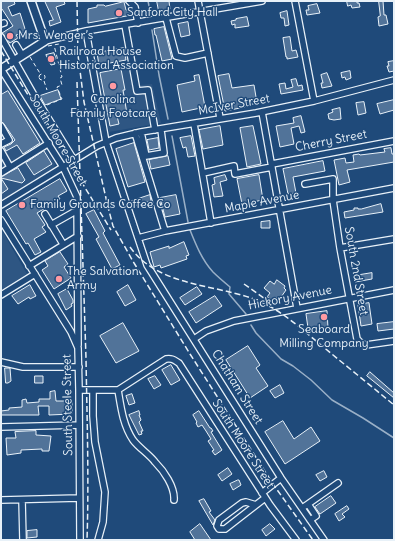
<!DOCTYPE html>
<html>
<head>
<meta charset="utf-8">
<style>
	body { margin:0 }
	#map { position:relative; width:395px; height:541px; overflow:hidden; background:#1f4a7a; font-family:Delius,sans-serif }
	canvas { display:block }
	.frame { position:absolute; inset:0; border:2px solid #e8f1f8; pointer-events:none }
</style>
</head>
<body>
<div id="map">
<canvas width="395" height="541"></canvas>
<div class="frame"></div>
</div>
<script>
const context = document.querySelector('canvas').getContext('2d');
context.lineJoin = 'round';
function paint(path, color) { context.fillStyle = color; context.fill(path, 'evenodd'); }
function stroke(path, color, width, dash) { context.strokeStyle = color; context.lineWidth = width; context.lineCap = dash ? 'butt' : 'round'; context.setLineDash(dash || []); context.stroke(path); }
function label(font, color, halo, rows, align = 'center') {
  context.font = font + ' Delius,sans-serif'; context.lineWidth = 3; context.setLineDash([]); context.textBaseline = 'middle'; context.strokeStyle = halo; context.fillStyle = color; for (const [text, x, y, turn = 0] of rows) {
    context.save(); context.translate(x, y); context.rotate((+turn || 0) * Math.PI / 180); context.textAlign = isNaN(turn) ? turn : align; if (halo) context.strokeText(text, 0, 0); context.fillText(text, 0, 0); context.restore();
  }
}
paint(new Path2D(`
	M136,66L139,85L152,84L161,123L109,132L98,73Z
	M1,76L55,164L53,169L1,201Z
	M1,229L27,274L1,290Z`), '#2e5683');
stroke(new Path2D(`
	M148,1L150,11
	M152,30L159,75L168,119
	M172,136L188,222
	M190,230C196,245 202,260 213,272C218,277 224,282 230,287L229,294L246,314
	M251,325L256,333L281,359L293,366L311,380L332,400L363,418L394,438`), '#9ab0c7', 1.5);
const building = new Path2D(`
	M1,1H14L15,4L8,7L12,16L20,13L26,32L16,35L18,38L10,43L2,33L13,26L2,9H1Z
	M45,1H64L65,4L56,7L61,22L50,26L49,21L53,20Z
	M157,1H169L170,9L159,11Z
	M347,1H357V3H359L360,7L352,8L351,5L348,6Z
	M379,1H383L384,15H386L388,24L379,26L378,17L380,16Z
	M124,2L126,10L131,9L132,15L88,23V9L97,7V5H104L105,6Z
	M317,4L320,13L307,15L306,10H309L308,6Z
	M287,11L289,25L285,26L284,18H281L280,13Z
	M247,17L249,26L235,28V24L232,25L231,21L236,20V19Z
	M188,22L190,35L181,37L178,24Z
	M164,27L172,59L162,61L156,35H155L154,29Z
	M290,37L292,51L296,50L298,57L287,59V57H286L283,38Z
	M124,48L126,60L99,65L97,53Z
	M54,53L56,59H53L55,64L51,65L46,55Z
	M394,61V71L389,72L387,66H389L388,62Z
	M121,69L125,90H123L127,114L117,116L119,124L110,126L100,73Z
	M350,71L351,78L346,80L345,77L342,78L341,73Z
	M327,73L332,86L322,88L321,83H323L321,75Z
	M229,74L232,88L254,85L257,103L245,106V107L225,111L218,76Z
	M199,75L205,107L182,112L177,85L195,81L194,76Z
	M296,79L298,86L302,85L303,90L281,94L279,84L285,83L286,89L293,87L291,80Z
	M58,90L61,99L45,105L40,96Z
	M8,91L40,143L23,154L17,145L6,151L4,147L11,144L15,140L4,124L1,122V95Z
	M394,100V110L380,114L377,104Z
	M364,102L366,113L358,115L356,103Z
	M340,108L341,119L334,120L329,119L328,114L333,112L332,110Z
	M301,116L305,132L301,133L299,126L291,128L294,144L280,147L276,126L294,123L293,118Z
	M220,126L223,145L203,149L199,130Z
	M253,126L261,164L247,167L240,128Z
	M191,136L195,156L188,157L186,147L183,148L180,138Z
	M158,138L159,148L149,150L147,140Z
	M134,143L145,182L128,187L116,149Z
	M391,148L392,154H394V162L347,170L350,182L339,185L334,160L345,158L346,163L354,162L353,155L359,154L360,155L385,152L384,149Z
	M44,151L52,164L34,175L26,163Z
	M168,156L170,165L151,169L149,160Z
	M323,161L325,171L293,177L296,193L288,194L283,169Z
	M18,168L25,180L22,183L1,178L8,189L1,194V177Z
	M225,175L227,180L220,182L223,196L214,197L212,185L215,184L214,178Z
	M259,175L263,200L242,204L237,179Z
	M60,179L67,191L58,196L60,199L37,213L45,225L42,227L46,232L34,239L41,252L35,255L28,243L26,244L6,211Z
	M150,195L151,201L134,206L132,201Z
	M176,195L180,214L165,217L160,198Z
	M381,204L383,212L345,218L344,212L354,210V208H358V209H361Z
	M94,210L105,231L103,233L120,265L112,269L96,239L99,237L86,214Z
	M270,221V228H261V222Z
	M184,242L189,255L186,256L187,259L161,268L160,265L154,267L150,252L169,246V248Z
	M60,252L68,264L64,267L71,278L54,289L42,270L48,266L45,261Z
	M372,273V279L355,282L354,276Z
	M277,280L285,286L284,288L286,290L279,300L276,297L273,301L267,297L270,293L264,288L270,281L274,284Z
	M30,285L36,296L30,299L29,297L18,304L12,296Z
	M128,285L136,300L125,306L117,292Z
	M197,287L202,294L185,305L180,298Z
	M67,289L73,300V303L71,304L72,306L66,310L58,294Z
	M215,296L222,306L196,323L189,312Z
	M369,303L372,324L361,326L358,305Z
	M327,311L328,328L322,329L321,326L308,328L306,314Z
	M394,322V329L378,331L377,324Z
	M123,323L139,351L116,363L100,336Z
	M248,346L260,365L256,368L268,386L250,398L226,360Z
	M171,365L180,380L171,385L162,370Z
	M5,368H10L11,381L8,383H6Z
	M370,372L394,393V398L367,376Z
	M35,376H43V383H35Z
	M155,376L161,385L154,389L148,379Z
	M280,385L284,393L275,398L270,391Z
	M55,391L56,401H72V414L49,415V406H38L39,415H1V411L9,410V408L22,407V400L26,399L27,403L39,402V399H50V392Z
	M132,394L135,403L129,405L126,396Z
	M139,411L140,415H139L141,420L139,422L143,431H141L142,434L139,435L129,415Z
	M199,411L210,428H211L213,431L211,432L222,450L215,455L212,451L214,450L208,441L211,439L206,431L202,425L198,427L196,423L197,422L193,415Z
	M283,421L294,439L311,427L320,441L285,464L265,432Z
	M36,431V435L51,436L49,451H42V449L21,450V453L7,455L6,438H16L15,432Z
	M228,468L232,474L222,481L218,475Z
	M324,471L327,477L320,481L316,475Z
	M238,480H239L241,485L233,490L230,484Z
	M331,496L336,503L320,514L315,507Z
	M204,499L211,511L209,512L215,520L213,525L199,501Z
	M347,506L349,509L342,514L345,517L339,521L335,514Z
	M200,524L211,540H195L190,532Z
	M270,524L275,529L266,536L262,530Z
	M37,530V537L27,538V531Z`);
paint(building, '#517399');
stroke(building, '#e8f1f8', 1);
const minor = new Path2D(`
	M129,1L135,7L138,23
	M198,1L220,118
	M295,1L314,101
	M166,18L176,56L185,58L208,53
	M1,24L4,23
	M125,25L137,91L148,90L155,130
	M86,31L106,142L147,265L281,478L324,540
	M1,37L34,95L74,160
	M45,41L86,31L262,1
	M16,45L22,55
	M1,69L63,167L77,197L78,345
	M262,112L297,308
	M194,124L211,223
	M1,126L9,140L1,144
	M141,132L146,156L164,153L161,130
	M135,133L165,231
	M1,151L10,167
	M272,164L394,141
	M1,173L49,143
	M203,173L234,166L235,174L272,167
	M305,184L333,179V200L340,248L357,339L362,344L366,345L394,341
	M1,205L97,146L116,138L141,132L256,113L314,101L394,80
	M45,214L63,244
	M1,220L71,332L78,348L79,390L80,540
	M51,225L74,212H77
	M138,238L165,231L394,188
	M340,248L394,239
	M29,266L78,236
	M1,295L35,274
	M194,339L206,331L234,321L394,290
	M1,362L23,367H79
	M79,390H118L166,359C172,358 174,360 179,363L270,505L296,540
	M118,390C121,408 123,425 133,440C139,448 149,454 155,462C164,471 175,487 174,500
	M93,391V416L95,442L105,492L103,522L98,540
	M1,427L79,425
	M262,493L281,478
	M1,500L79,498
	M22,500L23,540
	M308,504L338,483
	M256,505L246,502L242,503L219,520L217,526L219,529H225L265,498
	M302,508L308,504L316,516L310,520`);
const major = new Path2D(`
	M1,69L45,41L31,1`);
stroke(minor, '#e8f1f8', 8);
stroke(major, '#e8f1f8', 10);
stroke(new Path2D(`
	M48,46L59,44L61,46H66
	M30,57L41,75
	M39 77a3 3 0 1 1 6 0a3 3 0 1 1-6 0Z
	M44,81L47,90
	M47,105L62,99L57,87L62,85L60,78L62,77L54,45`), '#e8f1f8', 1, [4, 3]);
stroke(minor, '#1f4a7a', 5.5);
stroke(major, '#1f4a7a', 7);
stroke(new Path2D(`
	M77,1L78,55L84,102L108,207L113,226L134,263L190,354L273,484L313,540
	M1,51L111,230
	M77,82C80,174 83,266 86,358C87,419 89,479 87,540
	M130,247C157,285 210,284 251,298C278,307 299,327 321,345C345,365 370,385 394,405
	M244,284L268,301`), '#e8f1f8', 1.5, [6, 3]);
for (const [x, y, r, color] of [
	[119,13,4,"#ff9aa2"],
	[10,36,4,"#ff9aa2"],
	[51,59,4,"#ff9aa2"],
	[113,86,4,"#ff9aa2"],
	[22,205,4,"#ff9aa2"],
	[59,279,4,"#ff9aa2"],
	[324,317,4,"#ff9aa2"]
]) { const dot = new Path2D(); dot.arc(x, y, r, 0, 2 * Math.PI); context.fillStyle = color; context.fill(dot); stroke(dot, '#1f4a7a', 1.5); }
label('12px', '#e8f1f8', '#1f4a7a', [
	["Sanford City Hall",127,13],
	["Mrs. Wenger’s",18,36],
	["Railroad House",59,52],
	["Historical Association",59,66],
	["Carolina",113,100,"center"],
	["Family Footcare",113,114,"center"],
	["Family Grounds Coffee Co",30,205],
	["The Salvation",67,272],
	["Army",67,286],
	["Seaboard",324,330,"center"],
	["Milling Company",324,344,"center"]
], 'left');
label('12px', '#e8f1f8', '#1f4a7a', [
	["McIver Street",234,105,-10],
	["South Moore Street",58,140,60],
	["Cherry Street",331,141,-11],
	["Maple Avenue",262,202,-11],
	["South 2nd Street",356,271,80],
	["Hickory Avenue",290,298,-11],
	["Chatham Street",237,387,58],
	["South Steele Street",68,405,-91],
	["South Moore Street",243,444,57]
]);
</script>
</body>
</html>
